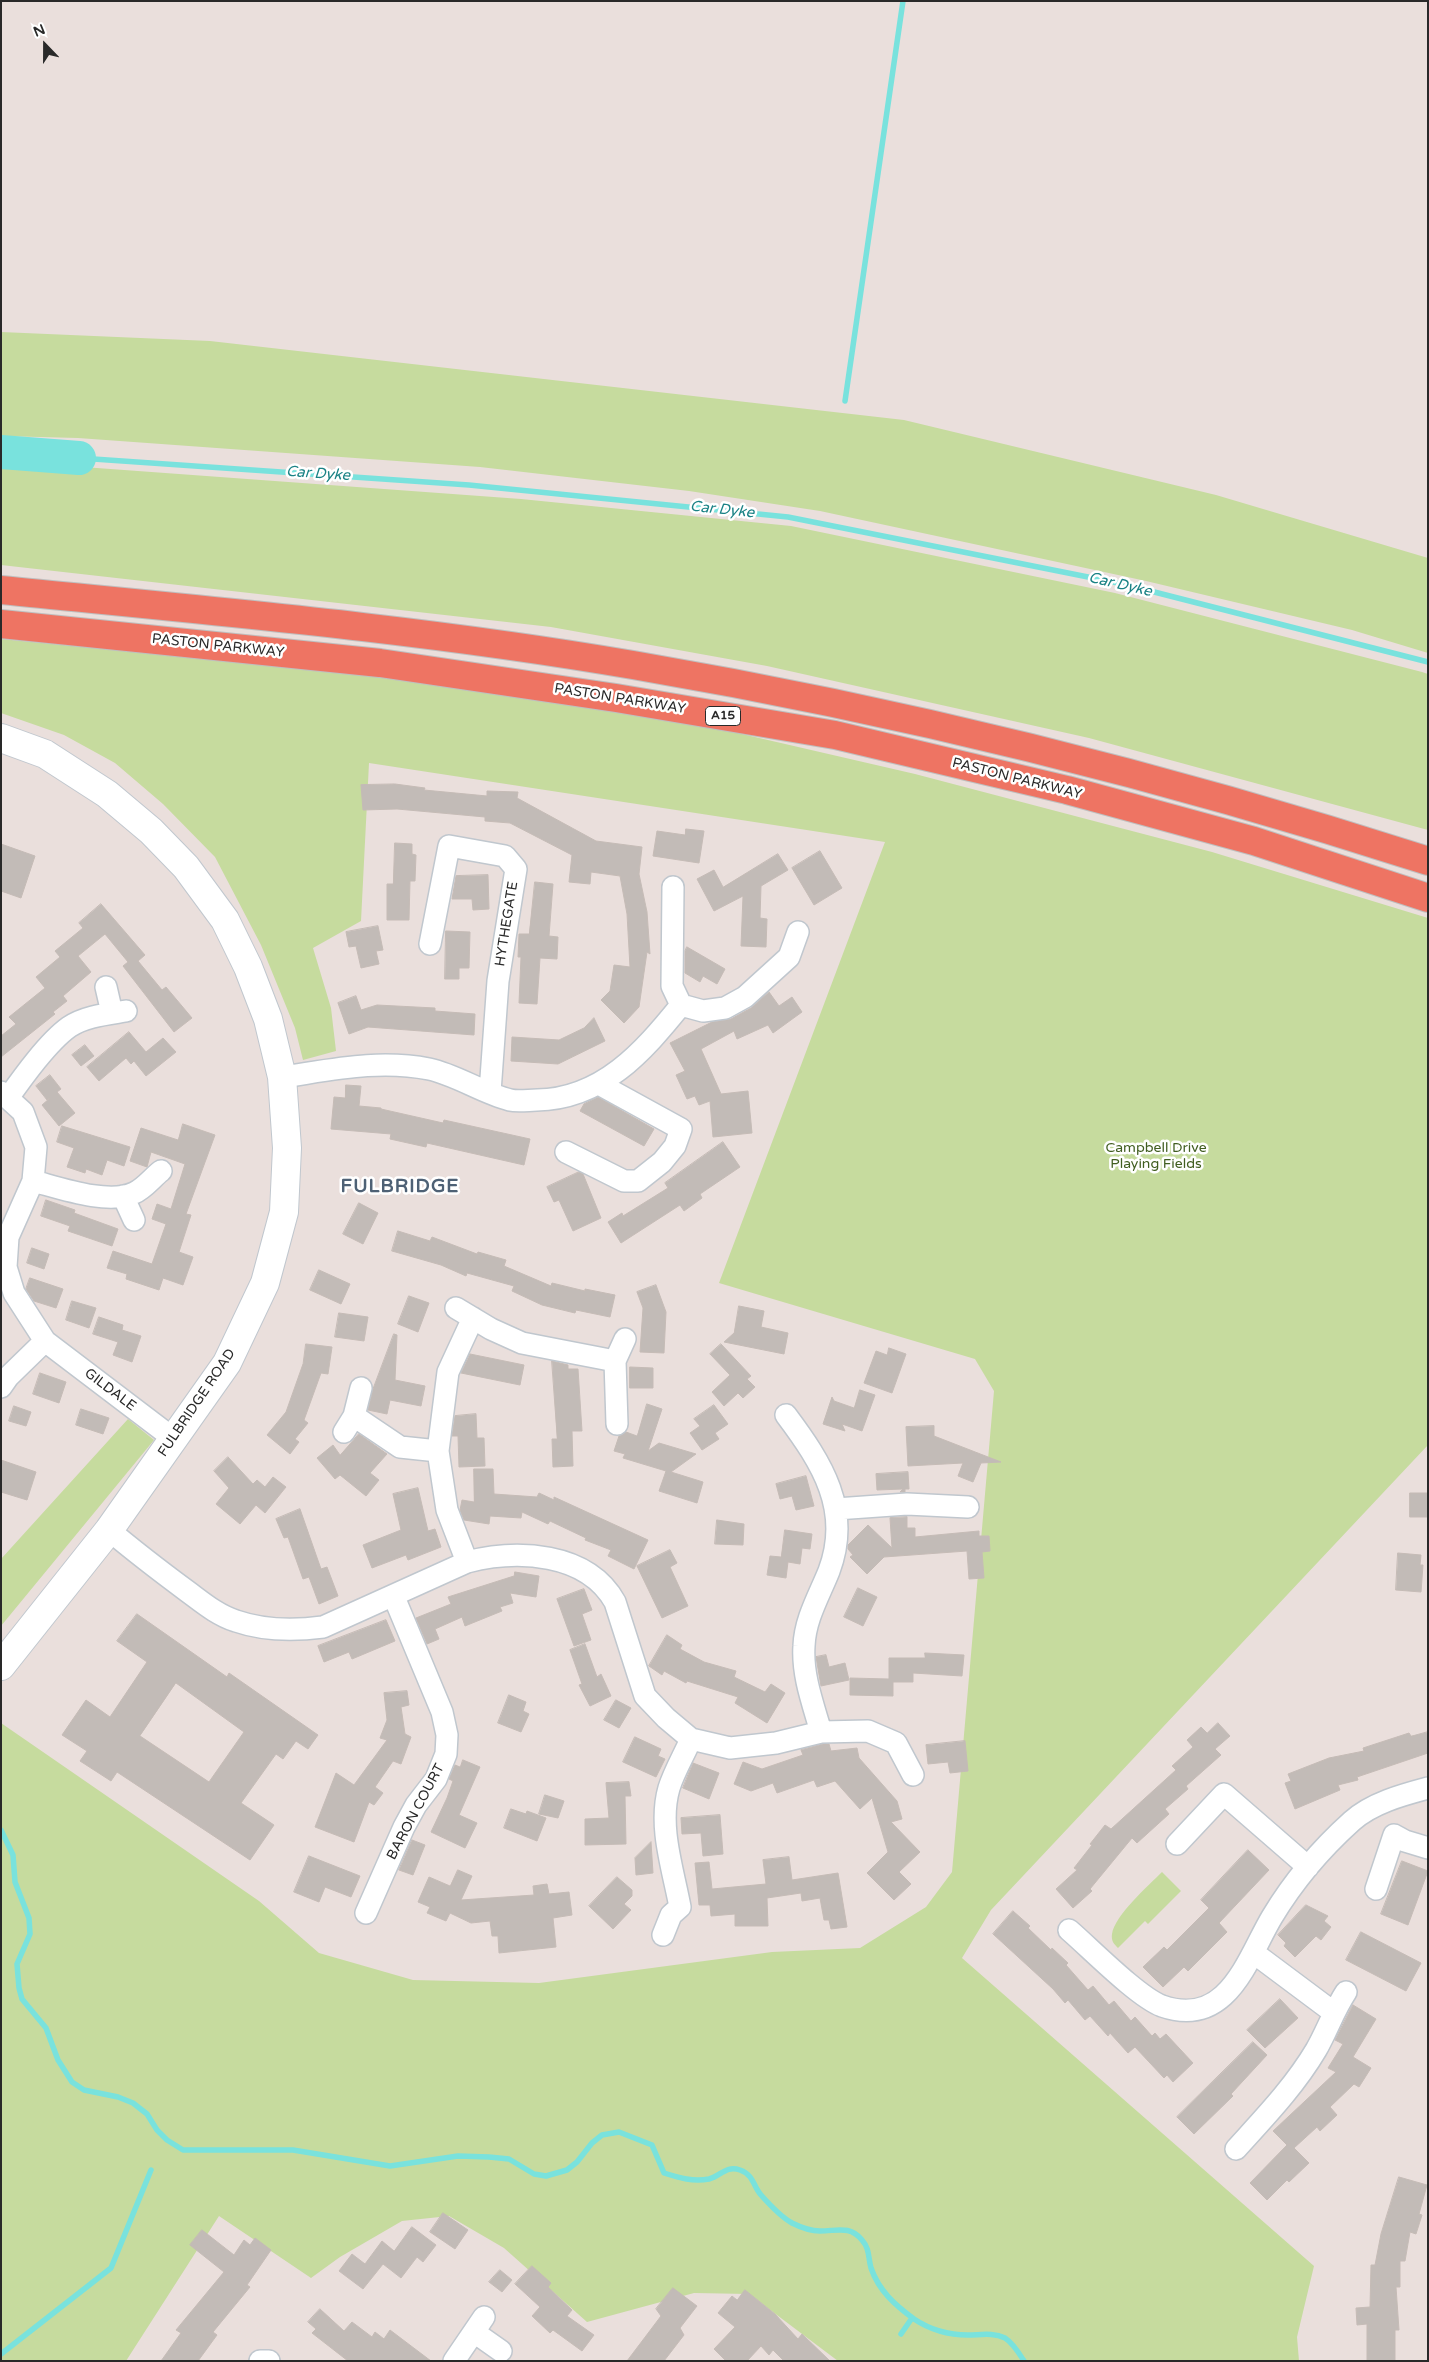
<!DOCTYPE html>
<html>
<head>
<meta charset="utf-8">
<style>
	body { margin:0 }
	#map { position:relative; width:1429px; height:2362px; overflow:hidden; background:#eadfdc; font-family:"Varela Round",sans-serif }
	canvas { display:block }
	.frame { position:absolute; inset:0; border:2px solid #292929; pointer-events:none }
	.north { position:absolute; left:20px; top:20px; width:50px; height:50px; -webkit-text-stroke:4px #fff; paint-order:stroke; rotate:338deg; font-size:14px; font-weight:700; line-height:20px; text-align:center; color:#292929 }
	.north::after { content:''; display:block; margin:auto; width:18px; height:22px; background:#292929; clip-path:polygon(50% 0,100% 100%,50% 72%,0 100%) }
</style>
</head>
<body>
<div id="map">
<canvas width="1429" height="2362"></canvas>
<div class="frame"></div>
<div class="north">N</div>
</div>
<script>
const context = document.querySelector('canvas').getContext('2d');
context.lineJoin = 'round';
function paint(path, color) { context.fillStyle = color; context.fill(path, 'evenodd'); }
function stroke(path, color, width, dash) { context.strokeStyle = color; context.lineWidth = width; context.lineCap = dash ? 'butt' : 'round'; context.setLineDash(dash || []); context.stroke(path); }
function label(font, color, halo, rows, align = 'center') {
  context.font = font + ' "Varela Round",sans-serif'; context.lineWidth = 5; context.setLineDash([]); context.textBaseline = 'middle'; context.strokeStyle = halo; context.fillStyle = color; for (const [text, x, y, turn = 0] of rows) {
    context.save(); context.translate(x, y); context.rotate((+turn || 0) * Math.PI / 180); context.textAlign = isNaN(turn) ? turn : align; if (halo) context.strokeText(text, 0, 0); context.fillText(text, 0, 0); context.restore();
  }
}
paint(new Path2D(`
	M1,332L210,341L904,420L1216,495L1428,558V653L1352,630L1146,581L820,511L689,491L480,467L78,438L1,436Z
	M1,461L521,499L791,526L1115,593L1422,672L1428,674V830L1089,738L767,666L551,627L1,565Z
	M1,639L372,675L664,716L915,774L1212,852L1428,918V1445L991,1910L962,1958L1314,2266L1297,2337L1299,2361H838L749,2294L694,2293L587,2322L504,2248L449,2216L402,2221L340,2257L311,2278L219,2216L126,2361H1V1723L259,1901L319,1953L413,1980L539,1983L772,1952L860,1948L926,1907L952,1872L994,1391L975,1359L719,1283L885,842L369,763L361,921L313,948L331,1008L336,1051L303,1060L295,1028L261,945L215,857L163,804L115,763L64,735L1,713Z
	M128,1419L154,1440L1,1626V1559Z
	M1162,1872L1181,1891L1148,1924L1145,1921L1118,1948C1114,1944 1111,1941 1112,1934C1115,1915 1148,1886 1162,1872Z`), '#c6db9e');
stroke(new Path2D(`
	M845,401L903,1
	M79,458L469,485L788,517L1123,584L1428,662
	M1,1830L13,1855L15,1882L29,1918L30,1934L17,1964L19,1988L22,1999L46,2028L58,2060L72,2082L84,2090L118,2097L133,2103L147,2114L157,2130L167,2140L183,2150H293L390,2166L458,2156L489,2157L509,2159L534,2174L546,2176L567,2170L577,2162L592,2143L602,2135L619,2132L652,2145L664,2173C680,2178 693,2182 709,2179C721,2176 726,2165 740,2170C754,2175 753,2186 761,2195C769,2204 781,2217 792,2223C800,2227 811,2231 820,2231C837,2231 850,2225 862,2240C870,2249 868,2258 871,2268C879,2291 895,2305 914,2319C929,2329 949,2335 968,2335C980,2335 993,2332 1005,2338C1013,2343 1019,2353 1024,2361
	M901,2334L912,2318
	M1,2354L111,2268L151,2170`), '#79e2dd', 5.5);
stroke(new Path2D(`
	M1,452L79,458`), '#79e2dd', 34);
const building = new Path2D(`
	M395,784L425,788L424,790L487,796V791L518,792L517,798L596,841L642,847L639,874L647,912L650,954L647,952L639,1007L624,1023L601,1000L610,991L614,965L630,967L627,914L620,876L591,872L590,884L569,882L572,855L510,823L485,821V817L397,809L363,810L361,785Z
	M686,829L704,831L699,863L653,856L657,831L685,835Z
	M395,843L412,844V854L416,855L415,881H410L409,920H387V884H393Z
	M1,844L35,856L21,898L1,891Z
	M820,851L842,888L814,905L792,868Z
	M778,854L788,870L761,886L760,918L767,919L766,947L741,946L743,896L714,911L697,879L714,870L723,887Z
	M488,875L489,909L473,910L472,899H452L456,876Z
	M535,882L553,884L549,936L558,937L557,959L540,958L537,1004L519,1003L521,957H518L519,934H529Z
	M101,904L145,955L138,961L162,990L166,987L192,1018L174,1032L123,966L128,962L105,934L78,956L91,972L63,996L67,1001L53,1012L55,1014L1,1057V1036L16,1024L9,1017L45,988L36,977L60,957L55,951L83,928L79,923Z
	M378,926L383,950L376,951L379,964L361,968L356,946L349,947L346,932Z
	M446,931L470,932L469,968H459V979H445Z
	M687,947L725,969L717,984L703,976L700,982L685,973V951Z
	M769,992L779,1006L792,997L802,1012L773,1033L768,1025L737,1039L734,1031L701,1049L721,1094L748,1091L752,1133L713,1137L710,1101L699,1105L695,1096L687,1099L676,1075L685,1071L670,1043L712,1022L731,1019L751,1008Z
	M356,996L361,1010L377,1005L435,1008V1011L475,1014L474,1035L368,1027L349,1034L338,1003Z
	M594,1018L605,1041L558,1064L511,1061L512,1037L559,1040L584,1028Z
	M129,1032L146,1052L163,1038L176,1052L146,1076L134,1061L131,1064L126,1058L99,1081L87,1067Z
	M85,1045L94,1056L81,1066L72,1055Z
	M50,1075L61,1089L57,1092L75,1113L59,1126L42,1105L50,1098L47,1100L36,1086Z
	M346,1085L361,1086L359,1106L381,1108V1109L443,1123L444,1120L530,1139L524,1165L427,1143L426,1147L390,1139L391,1134L331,1129L334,1097L345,1098Z
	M598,1097L654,1129L644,1146L580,1111L584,1104Z
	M183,1124L215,1135L186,1214L191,1215L179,1252L193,1257L183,1285L163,1278L159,1290L126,1279L127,1274L107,1268L113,1251L152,1264L166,1224L152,1219L157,1204L171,1209L185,1164L151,1152L147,1167L130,1161L141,1128L178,1140Z
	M62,1126L130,1147L124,1166L107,1160L102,1175L86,1169L85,1173L67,1167L74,1148L57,1142Z
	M723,1142L740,1167L700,1194L702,1198L684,1211L680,1205L621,1243L608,1222L622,1213L623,1216L668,1188L665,1183Z
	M579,1172L583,1174L601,1218L573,1231L559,1200L554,1202L547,1187Z
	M46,1200L75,1210L74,1213L118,1229L112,1246L68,1231L70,1226L41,1216Z
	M359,1203L378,1213L363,1244L343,1234Z
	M398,1231L430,1241L432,1237L477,1254L478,1252L506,1260L504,1266L551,1286L552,1283L585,1291V1289L615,1295L610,1317L576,1310L575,1313L542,1305L512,1291L514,1286L467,1273L466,1276L441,1265L392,1251Z
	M32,1248L49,1254L44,1269L27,1263Z
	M319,1270L350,1284L341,1304L310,1290Z
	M30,1278L63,1289L56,1308L34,1301L26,1289Z
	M656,1285L666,1312L664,1353L640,1352L643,1308L637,1292Z
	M409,1296L429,1303L418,1332L398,1324Z
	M72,1301L96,1308L89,1328L66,1320Z
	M739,1306L764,1311L761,1327L788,1333L784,1354L724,1342L734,1333Z
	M339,1313L368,1317L364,1341L335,1337Z
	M99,1317L123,1325L122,1330L141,1336L132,1362L113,1355L118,1342L93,1334Z
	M394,1334L397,1335L395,1380L425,1386L421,1406L390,1400L387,1414L368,1410L373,1389Z
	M306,1344L332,1347L328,1374L321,1373L304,1420L308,1423L295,1439L299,1442L290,1454L267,1435L286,1412L303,1364Z
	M721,1344L751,1376L747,1379L755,1387L743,1398L738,1393L724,1406L712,1392L730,1375L710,1354Z
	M889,1348L906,1354L892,1393L864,1383L876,1351L887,1355Z
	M470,1354L524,1365L520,1385L461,1373Z
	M552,1361L568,1365V1369H578L582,1431H572L573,1466L553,1467L552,1439H557Z
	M630,1367L653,1368V1388H630Z
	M40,1373L66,1382L59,1403L33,1394Z
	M860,1390L875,1395L862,1431L842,1424L845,1431L823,1424L832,1397L834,1401L854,1408Z
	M647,1404L662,1409L648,1451L659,1443L696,1454L671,1472L703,1482L697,1503L659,1491L666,1471L623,1458L625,1454L614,1451L619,1436L626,1432L637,1436Z
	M714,1405L728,1424L715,1433L719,1439L702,1450L690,1433L700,1426L694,1419Z
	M14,1406L31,1412L26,1426L9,1421Z
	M81,1409L109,1418L103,1434L76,1425Z
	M476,1414L477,1438H484L485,1466L459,1467L458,1436H452L455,1416Z
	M934,1426V1436L1001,1462L981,1463L973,1482L958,1476L963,1463L908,1466L906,1427Z
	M359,1434L387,1454L370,1473L379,1480L366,1496L340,1475L335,1479L317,1458L333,1445L340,1455Z
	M228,1457L253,1484L257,1480L265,1487L273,1477L286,1487L265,1513L256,1505L240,1524L216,1504L229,1488L214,1471Z
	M1,1460L36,1472L27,1500L1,1492Z
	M474,1469H493L494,1494L537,1497L539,1493L554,1500V1497L648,1540L634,1569L608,1556L611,1550L585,1540L586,1538L550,1521L548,1524L522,1512L521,1518L490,1516L489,1524L464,1520L460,1510L462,1500L474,1502Z
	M908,1472L909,1489H905V1492H900L903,1489L877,1490L876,1474Z
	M806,1476L814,1506L796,1510L792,1496L780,1499L776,1484Z
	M418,1488L428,1531L435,1529L441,1547L408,1560L406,1555L372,1568L363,1545L401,1530L393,1494Z
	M1410,1493H1428V1517H1410Z
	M300,1509L321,1569L327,1567L338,1596L319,1604L309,1577L303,1579L288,1537L284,1538L276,1519Z
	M907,1517V1528H915V1537L979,1531V1536H989L990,1551L982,1552L984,1578L969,1579L967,1551L884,1557L867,1574L850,1557L853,1555L848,1549V1545L868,1525L892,1548L890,1518Z
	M717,1520L744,1524L743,1545L715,1544Z
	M785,1530L812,1534L810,1549L802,1548L800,1564L788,1562L786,1578L767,1575L770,1556L781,1557Z
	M670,1550L677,1563L670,1567L688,1606L662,1618L637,1566Z
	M1398,1553L1421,1555L1420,1565H1423L1421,1592L1396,1590Z
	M515,1572L539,1576L536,1597L510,1593L513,1603L500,1607L502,1611L465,1626L462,1617L435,1629L439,1639L427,1644L416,1618L451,1604L448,1597L514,1576Z
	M858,1588L877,1597L863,1626L844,1617Z
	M584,1589L592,1610L582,1614L591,1640L574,1646L557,1599Z
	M137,1614L227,1677L229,1673L318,1735L308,1749L296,1741L283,1759L276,1754L241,1803L274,1825L250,1860L117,1772L111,1781L80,1761L87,1751L62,1735L86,1700L110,1717L147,1662L117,1641ZM176,1683L244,1732L209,1782L140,1736Z
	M386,1620L395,1641L352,1659L349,1652L324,1662L318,1646Z
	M667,1635L682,1645L680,1649L704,1662L736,1671L734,1677L765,1692L771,1684L785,1693L767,1723L735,1703L738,1697L687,1681L686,1683L664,1671L662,1675L649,1666Z
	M585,1644L597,1677L601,1674L611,1696L590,1706L579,1685L582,1684L570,1650Z
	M925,1653L964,1655L962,1676L913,1673V1682H893V1696L850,1695V1678L889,1679V1658H925Z
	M826,1655L829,1667L845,1663L849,1680L821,1686L816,1657Z
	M407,1691L409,1705L401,1707L405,1734L411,1737L401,1764L393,1761L375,1787L383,1793L374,1805L369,1802L354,1842L315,1827L336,1773L354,1785L387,1740L380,1738L387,1720L384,1693Z
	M509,1695L526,1702L523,1711L529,1714L521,1732L498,1723Z
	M616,1700L631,1708L619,1728L604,1720Z
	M1218,1723L1230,1736L1215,1749L1221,1755L1186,1786L1188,1789L1165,1809L1169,1814L1137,1843L1132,1838L1090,1889L1092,1891L1073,1908L1056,1889L1077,1870L1074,1868L1092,1845L1090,1844L1105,1825L1111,1829L1176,1770L1172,1766L1193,1747L1187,1740L1201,1727L1207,1733Z
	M1428,1732V1753L1357,1777L1358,1780L1338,1785L1340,1790L1295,1809L1285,1783L1291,1781L1288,1774L1329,1758L1364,1751L1363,1748L1409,1733L1411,1736Z
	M635,1737L661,1749L658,1756L665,1759L656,1777L623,1762Z
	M965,1741L968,1771L950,1773L948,1762L928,1764L926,1745Z
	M823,1744H829L831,1751L857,1748L859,1758L897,1801L902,1819L891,1822L920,1852L899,1872L911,1884L894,1900L867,1873L888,1852L872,1798L860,1809L835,1781L817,1787L814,1780L777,1793L773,1783L751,1791L734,1784L743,1762L762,1769L803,1755L801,1750Z
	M463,1760L480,1767L459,1815L477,1823L465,1848L431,1832L447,1798L453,1781L449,1779L455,1765L460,1767Z
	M693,1763L719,1773L709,1799L683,1788Z
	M629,1782L631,1796H625L626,1844L585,1845V1819L609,1818L606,1783Z
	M545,1795L564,1801L558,1818L539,1814Z
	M511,1809L526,1814L527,1811L546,1818L537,1841L504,1828Z
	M720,1815L723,1854L703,1856L701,1833L682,1834L681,1818Z
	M412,1840L425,1845L413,1875L399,1870Z
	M651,1842L653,1873L636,1875L635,1858Z
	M1248,1850L1269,1870L1219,1923L1227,1932L1188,1971L1184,1967L1163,1987L1143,1967L1164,1947L1167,1950L1209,1908L1201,1900Z
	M309,1856L360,1876L351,1897L325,1887L319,1902L294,1892Z
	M789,1857L792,1880L838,1873L847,1927L831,1929L829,1920H824L820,1898L802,1901L801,1893L767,1898L768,1926H735V1914L711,1916L710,1905H699L695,1863L709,1862L712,1889L766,1884L763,1860Z
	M1402,1861L1428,1871L1408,1925L1381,1914Z
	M458,1870L472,1876L461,1900L534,1895L533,1886L547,1884L549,1894L569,1892L572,1915L553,1918L556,1947L499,1953L498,1936H492L490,1921L471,1923L450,1913L446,1921L427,1913L430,1907L418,1902L429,1877L450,1886Z
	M617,1877L632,1890V1896L624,1904L631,1910L613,1929L589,1906Z
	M1306,1905L1328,1916L1324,1921L1331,1927L1321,1940L1316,1936L1295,1957L1284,1946L1286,1943L1278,1935Z
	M1013,1911L1030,1926L1028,1928L1051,1950L1052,1948L1068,1963L1066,1965L1088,1990L1093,1986L1109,2005L1114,2001L1131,2021L1135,2017L1152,2036L1155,2033L1160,2039L1166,2034L1193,2063L1173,2082L1167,2075L1164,2078L1135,2047L1128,2053L1110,2033L1108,2036L1090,2016L1085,2020L1068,2000L1065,2003L1053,1989L993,1934Z
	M1361,1932L1421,1963L1406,1991L1346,1960Z
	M1280,1999L1298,2018L1265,2048L1247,2030Z
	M1353,2005L1376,2019L1353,2057L1371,2068L1359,2087L1354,2084L1330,2107L1337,2115L1320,2131L1317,2127L1294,2148L1309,2163L1289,2182L1287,2180L1267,2200L1250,2183L1287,2145L1273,2131L1336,2072L1328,2068L1343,2044L1335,2040Z
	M1253,2042L1267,2055L1231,2094L1233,2096L1194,2134L1177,2117Z
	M1399,2177L1427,2185L1419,2214L1422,2215L1416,2234L1410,2232L1405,2261H1400V2287H1396L1399,2330H1395V2361H1367V2324L1357,2325L1356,2308L1370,2307L1371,2265H1375L1381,2234Z
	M443,2213L468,2230L455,2249L430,2232Z
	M412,2227L436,2245L423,2262L417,2257L401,2278L383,2264L363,2289L339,2271L352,2254L365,2264L382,2241L394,2251Z
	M202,2230L234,2255L244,2240L250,2245L255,2238L271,2250L247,2285L250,2287L213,2332L217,2335L198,2361H161L181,2333L176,2330L224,2272L190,2245Z
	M532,2266L551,2283L548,2287L572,2310L567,2316L594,2335L582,2351L553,2330L550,2333L532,2316L540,2307L515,2284Z
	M500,2270L512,2280L502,2292L489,2282Z
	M673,2288L697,2306L680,2328L684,2335L664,2361H627L661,2316L656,2309Z
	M745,2290L775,2314L798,2339L802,2334L830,2361H784L773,2350L769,2355L761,2346L747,2361H726L714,2349L735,2327L718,2313L732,2296L737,2300Z
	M320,2309L344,2331L352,2322L372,2337L375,2332L384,2339L390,2330L431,2361H348L312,2333L316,2329L308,2322Z`);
paint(building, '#c2bbb7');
stroke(building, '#c5bbb6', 1);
const street = new Path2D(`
	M430,944L449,846L505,856L516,869L498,981L490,1092
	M106,987L112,1013
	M681,1005L703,1011L725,1008L745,997L789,957L798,932
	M282,1077C331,1070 378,1059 429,1069C457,1075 482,1093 510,1100C518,1102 529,1100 537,1100C602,1099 643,1052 681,1005L672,986L673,887
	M1,1092L23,1112L36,1147L33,1181L8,1237L6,1267L14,1293L45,1341L174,1439
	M8,1098C23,1077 48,1042 69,1027C85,1016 108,1014 126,1011
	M566,1152L624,1181H638L662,1162L675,1146L681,1129L599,1084
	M33,1181C60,1188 108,1205 134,1193C144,1189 153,1177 161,1171
	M123,1196L134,1220
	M456,1308L491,1329L522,1343L615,1361
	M1,1387L8,1377L45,1341
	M786,1415C822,1463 852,1510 829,1571C819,1596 805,1619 804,1646C802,1675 813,1704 821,1732
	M354,1416L400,1447L438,1451
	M617,1424L615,1361L625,1339
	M344,1432L354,1416L361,1388
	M836,1509L907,1504L968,1507
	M109,1530C134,1551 160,1571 187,1591C202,1602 217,1615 236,1621C265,1631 293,1631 323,1627L467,1562C517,1549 587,1552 615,1602L645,1696L666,1718L691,1739L730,1748L776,1743L821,1732L868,1731L896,1743L913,1775
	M467,1562L447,1510L438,1451L448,1372L473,1318
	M1177,1844L1224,1794L1308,1867
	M1376,1889L1394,1835L1405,1841L1428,1848
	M366,1913L404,1827L416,1805L436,1779L446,1754L447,1735L442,1712L394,1597
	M1069,1930C1091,1949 1138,1997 1162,2006C1228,2029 1247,1959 1272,1917C1293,1882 1322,1848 1352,1821C1372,1803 1402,1795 1428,1788
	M663,1935L671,1915L680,1907C673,1869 658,1826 669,1788C674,1772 684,1755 691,1739
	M1254,1953L1333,2012
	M1236,2149C1264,2118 1294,2087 1316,2050C1327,2031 1334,2010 1346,1992
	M474,2332L501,2351
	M260,2361H269
	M454,2361L484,2317`);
const secondary = new Path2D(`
	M1,738L45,754L107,794L151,831L186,867L225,920L248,967L268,1019L282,1077L287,1148L284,1212L265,1283L227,1363L109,1530L1,1666`);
const highway = new Path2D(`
	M1,590C212,611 424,629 633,665C903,711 1168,777 1428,861
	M1,624L380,663L616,698L835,735L1067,790L1254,841L1428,898`);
stroke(street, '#c0c7ce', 24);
stroke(secondary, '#c0c7ce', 30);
stroke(highway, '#bfbfbf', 30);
stroke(street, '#fff', 21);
stroke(secondary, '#fff', 28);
stroke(highway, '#ee7463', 28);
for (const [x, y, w] of [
	[723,716,35]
]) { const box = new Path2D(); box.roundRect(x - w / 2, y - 9.5, w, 19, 4); context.fillStyle = '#fff'; context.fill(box); stroke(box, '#292929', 1); }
label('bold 12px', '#292929', null, [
	["A15",723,716]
]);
label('14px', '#292929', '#fff', [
	["PASTON PARKWAY",218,646,6],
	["PASTON PARKWAY",620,699,9],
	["PASTON PARKWAY",1017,779,14],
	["HYTHEGATE",507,924,-81],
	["GILDALE",110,1390,37],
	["FULBRIDGE ROAD",197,1403,-56],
	["BARON COURT",416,1812,-62]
]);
label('14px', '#415e21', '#fff', [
	["Campbell Drive",1156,1148],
	["Playing Fields",1156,1164]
]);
label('italic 15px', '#1a8285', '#fff', [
	["Car Dyke",318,474,4],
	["Car Dyke",722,510,6],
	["Car Dyke",1120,585,13]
]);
context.letterSpacing = '1px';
label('bold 19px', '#4e6175', '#fff', [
	["FULBRIDGE",400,1187]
]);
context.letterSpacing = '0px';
</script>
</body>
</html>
